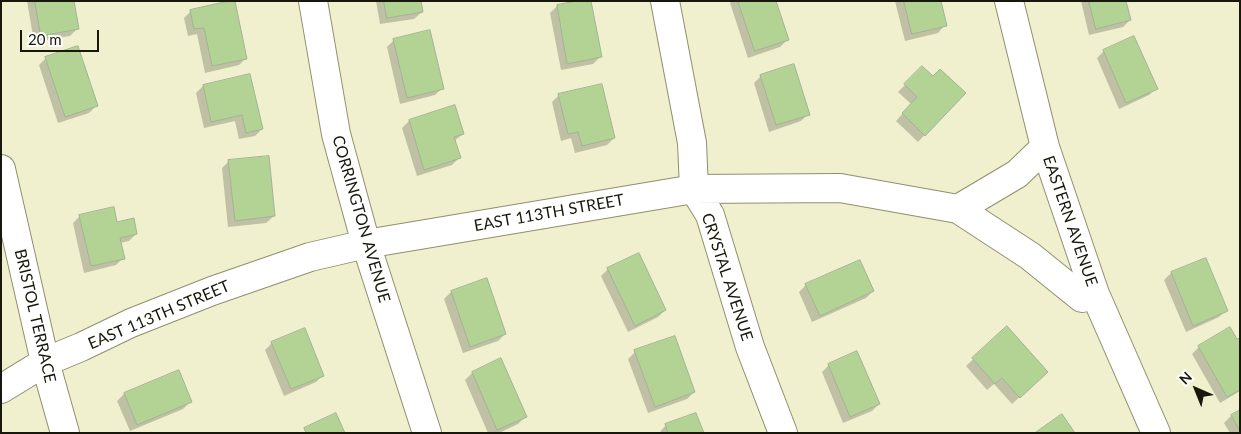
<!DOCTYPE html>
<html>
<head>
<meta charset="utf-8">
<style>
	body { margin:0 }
	#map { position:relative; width:1241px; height:434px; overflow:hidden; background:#f0f0ce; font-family:Lato,sans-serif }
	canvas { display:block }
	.frame { position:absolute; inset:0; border:2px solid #17170b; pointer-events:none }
	.north { position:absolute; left:1171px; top:364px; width:50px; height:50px; -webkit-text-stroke:4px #fff; paint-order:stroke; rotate:316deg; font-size:14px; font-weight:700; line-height:20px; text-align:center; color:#17170b }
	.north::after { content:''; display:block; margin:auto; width:18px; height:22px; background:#17170b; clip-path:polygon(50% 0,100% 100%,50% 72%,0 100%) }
	.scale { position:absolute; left:20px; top:30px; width:79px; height:22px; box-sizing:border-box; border:2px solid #17170b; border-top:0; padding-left:6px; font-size:15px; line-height:18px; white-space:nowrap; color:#17170b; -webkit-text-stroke:4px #fff; paint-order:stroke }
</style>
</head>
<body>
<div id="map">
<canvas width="1241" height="434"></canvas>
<div class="frame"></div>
<div class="north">N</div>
<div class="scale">20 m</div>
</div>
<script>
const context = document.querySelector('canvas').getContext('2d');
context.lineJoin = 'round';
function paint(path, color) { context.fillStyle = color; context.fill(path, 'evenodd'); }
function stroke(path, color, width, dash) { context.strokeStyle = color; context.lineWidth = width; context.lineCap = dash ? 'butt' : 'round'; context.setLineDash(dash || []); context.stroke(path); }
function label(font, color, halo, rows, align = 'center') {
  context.font = font + ' Lato,sans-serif'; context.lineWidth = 4; context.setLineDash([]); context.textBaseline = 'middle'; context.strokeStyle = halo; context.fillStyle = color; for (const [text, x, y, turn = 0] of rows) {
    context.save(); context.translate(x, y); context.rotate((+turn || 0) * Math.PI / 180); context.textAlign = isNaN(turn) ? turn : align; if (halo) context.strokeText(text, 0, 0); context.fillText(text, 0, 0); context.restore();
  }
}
paint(new Path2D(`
	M27,1H73L77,29L70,36L34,42Z
	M376,1H420L422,12L414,19L380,24Z
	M732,1H774L787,40L780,47L748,58L730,3Z
	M895,1H939L945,25L938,33L905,41Z
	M1081,1H1125L1130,20L1123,27L1089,35Z
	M557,6L600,57L593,64L561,70L550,13Z
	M191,11L246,58L239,65L205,73L197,34L188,36L184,18Z
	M394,40L442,88L435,95L400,104L387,47Z
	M1104,51L1156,88L1149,95L1119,109L1097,58Z
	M46,58L96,106L89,113L58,123L39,65Z
	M922,68L933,78L964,93L918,142L896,121L911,104L898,92Z
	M761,76L808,114L801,121L769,132L754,83Z
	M203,86L262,129L255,136L239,139L235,121L204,128L196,93Z
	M559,95L614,138L607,145L575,153L571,138L561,141L552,102Z
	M409,121L463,134L454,141L459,158L452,165L417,176L402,128Z
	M229,161L274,216L266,223L228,227L222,168Z
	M80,216L116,224L136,234L129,241L120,243L123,258L116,265L84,273L73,223Z
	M1205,259L1226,310L1219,317L1186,332L1164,280L1171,273Z
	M608,269L665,310L658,317L628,332L601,276Z
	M486,280L505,334L498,341L463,353L444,299L451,292Z
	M806,285L873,291L866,298L812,322L799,292Z
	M1006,328L1039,379L1012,404L994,384L987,390L966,366Z
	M1240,339V391L1220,403L1192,354L1199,347L1237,341Z
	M272,343L323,375L316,382L284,396L265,350Z
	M635,352L694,392L687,399L648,413L628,359Z
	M829,365L879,404L872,411L843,423L822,372Z
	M178,372L190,402L183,409L130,431L117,401L124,394Z
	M472,373L525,417L518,424L499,433H488L465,380Z
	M1240,411V433H1230L1224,423L1231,416Z
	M666,425L702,433H659Z`), '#0003');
const building = new Path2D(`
	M35,1H74L79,29L41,36Z
	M229,1H235L247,59L212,66L204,28L194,29L190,10Z
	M384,1H421L423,12L387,18Z
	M577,1H591L602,57L567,64L557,5Z
	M738,1H776L789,40L755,51Z
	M904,1H941L947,26L912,34Z
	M1089,1H1126L1131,20L1096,29Z
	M430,30L444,89L407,98L393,39Z
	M1134,36L1158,89L1126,103L1103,50Z
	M78,46L98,106L65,117L45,57Z
	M794,64L810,115L776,125L760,75Z
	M922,66L933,76L940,69L966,93L925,136L902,113L917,97L904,84Z
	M250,74L263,129L246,133L242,115L211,122L203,85Z
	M602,84L615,138L582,146L578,132L568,134L558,94Z
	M455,105L464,134L454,137L461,158L424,170L409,120Z
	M269,156L275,216L235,221L228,160Z
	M114,207L117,222L134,218L137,234L120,238L125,259L91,266L79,215Z
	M639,253L666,310L635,326L607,268Z
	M1206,258L1228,311L1193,326L1171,272Z
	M860,260L874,291L820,316L805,284Z
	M487,278L506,334L470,347L451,291Z
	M1007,326L1048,372L1020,398L1002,378L995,384L972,358Z
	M1230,327L1237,339L1240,338V390L1227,397L1198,346Z
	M305,328L324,376L291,389L271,342Z
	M675,336L695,392L655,407L634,350Z
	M857,351L880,404L850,417L828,364Z
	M501,358L527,417L497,430L472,372Z
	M179,370L192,402L137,425L124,393Z
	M1240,410V431L1231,415Z
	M336,413L345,433H306L304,428Z
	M696,413L704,433H668L665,424Z
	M1062,414L1075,433H1035Z`);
paint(building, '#b3d395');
stroke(building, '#a2b295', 1);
const street = new Path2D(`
	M313,1L336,134L366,244L427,433
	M665,1L692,143L694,189L710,215L750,347L783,433
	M1009,1L1045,147L1095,294L1156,433
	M1,169L45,362L65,433
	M958,209L1017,174L1045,147
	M1,389L45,362L81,347L131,323L212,291L310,257L366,244L694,189L840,188L958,209L1030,256L1082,298L1095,294`);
stroke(street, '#908f70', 30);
stroke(street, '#fff', 28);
label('16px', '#17170b', '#fff', [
	["EAST 113TH STREET",549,213,-10],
	["CORRINGTON AVENUE",361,219,74],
	["EASTERN AVENUE",1070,221,71],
	["CRYSTAL AVENUE",727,277,72],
	["EAST 113TH STREET",159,315,-23],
	["BRISTOL TERRACE",35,316,77]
]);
</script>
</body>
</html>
